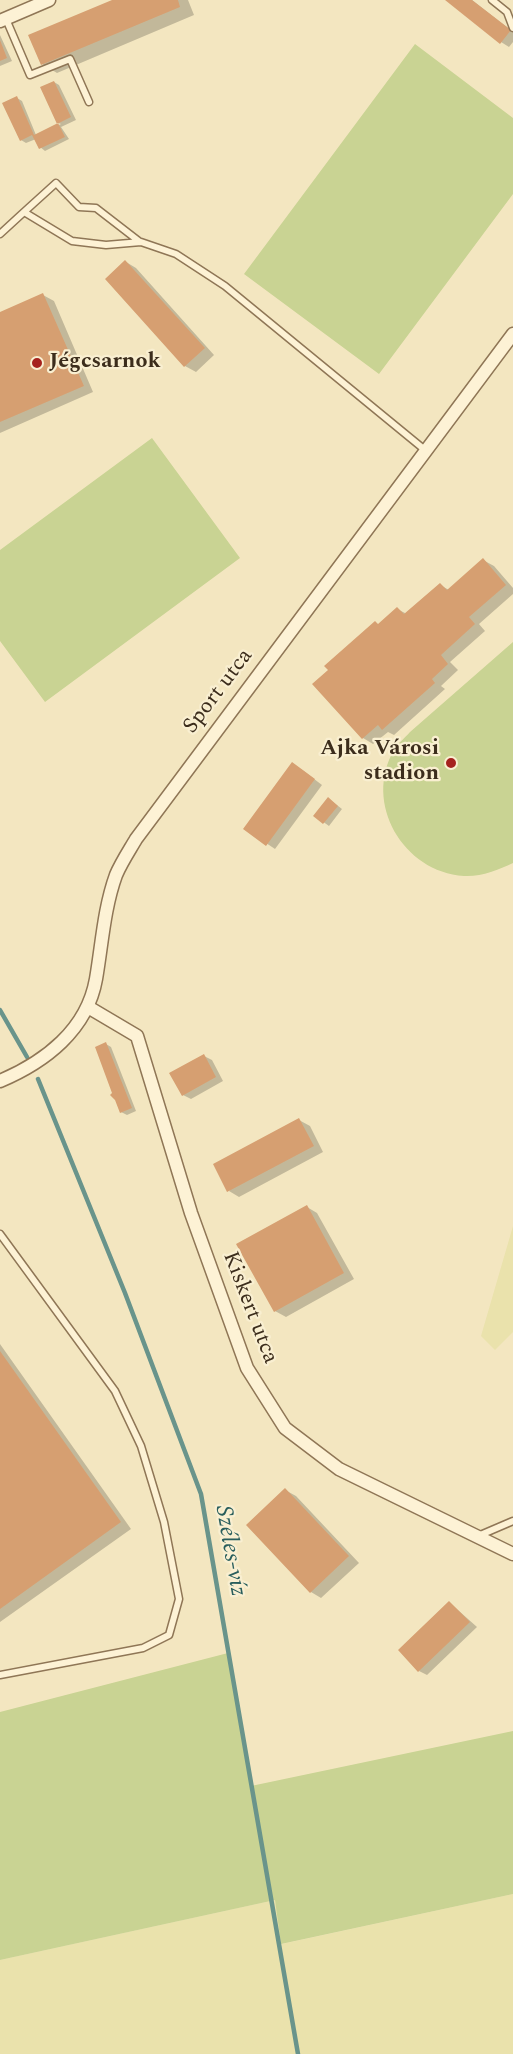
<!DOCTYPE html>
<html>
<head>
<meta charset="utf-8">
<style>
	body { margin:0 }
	canvas { display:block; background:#f3e6c0 }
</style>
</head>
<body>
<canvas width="513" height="2054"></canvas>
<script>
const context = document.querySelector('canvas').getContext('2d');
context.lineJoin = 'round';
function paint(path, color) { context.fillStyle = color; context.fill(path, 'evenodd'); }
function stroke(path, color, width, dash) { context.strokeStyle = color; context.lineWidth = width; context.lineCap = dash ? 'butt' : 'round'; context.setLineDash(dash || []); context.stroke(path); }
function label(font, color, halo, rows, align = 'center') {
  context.font = font + ' Spectral,serif'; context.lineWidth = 4.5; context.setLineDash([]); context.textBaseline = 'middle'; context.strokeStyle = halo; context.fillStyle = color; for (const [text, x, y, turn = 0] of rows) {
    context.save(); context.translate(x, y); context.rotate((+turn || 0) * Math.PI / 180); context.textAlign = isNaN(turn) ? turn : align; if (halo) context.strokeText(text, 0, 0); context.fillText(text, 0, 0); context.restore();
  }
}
paint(new Path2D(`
	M513,1226V1332L495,1350L481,1336Z
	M513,1894V2054H0V1960L275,1900L282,1944Z`), '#eae2ac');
paint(new Path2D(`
	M415,44L513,118V194L379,374L244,274Z
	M152,438L240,558L45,702L0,641V550Z
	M513,642V863C498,870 481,877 464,876C403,872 363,803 394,750C398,743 405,738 410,732Z
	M228,1653L251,1786L513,1731V1894L281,1944L275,1900L0,1960V1712Z`), '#c9d393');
paint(new Path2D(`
	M116,0H188L194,15L57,73L42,64Z
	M447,0H472L513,32V42L509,47L501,42Z
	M0,35L12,61L0,66Z
	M54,82L59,85L76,120L61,127L69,139L45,151L40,147L36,139L26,143L21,140L17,98L22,101L36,135L61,124L58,123Z
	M126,262L136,268L214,355L196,372L185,366Z
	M43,295L54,301L93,392L0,433V314Z
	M483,560L494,566L513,588V594L479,624L485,631L450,662L458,670L441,686L445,689L394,735L388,732L373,744L363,738L314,684L397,609L407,614L440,585L449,590Z
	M301,769L322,785L275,849L245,829Z
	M333,802L342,809L329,826L315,816Z
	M106,1044L111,1047L136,1111L127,1115L121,1112L114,1093Z
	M204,1056L212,1060L223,1081L191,1099L183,1095Z
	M299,1120L310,1126L323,1152L239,1197L229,1191Z
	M307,1207L317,1213L354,1279L286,1317L275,1311Z
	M0,1344L131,1529L0,1622Z
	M285,1490L296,1496L359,1563L321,1598L311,1592Z
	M450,1603L477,1627L427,1675L419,1671Z`), '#0003');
stroke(new Path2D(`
	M0,1010L27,1057
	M38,1079L125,1293L201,1494L298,2054`), '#69948b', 4.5);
paint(new Path2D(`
	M112,0H178L180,7L41,65L28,35Z
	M445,0H472L511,30L500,44Z
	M0,40L7,58L0,61Z
	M54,81L71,117L57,124L40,87Z
	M17,96L34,135L58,123L65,137L39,149L32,135L20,141L2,103Z
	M125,260L205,348L184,367L105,279Z
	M43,293L84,386L0,422V312Z
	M483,558L506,585L469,617L475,624L441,655L448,664L432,679L435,683L382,730L378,725L362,739L312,684L328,670L324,666L375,621L378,624L397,607L404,614L440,583L447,590Z
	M292,762L315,779L266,846L243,829Z
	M328,797L338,806L323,824L313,816Z
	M106,1042L132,1108L120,1113L115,1100L110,1095L112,1093L95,1047Z
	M204,1054L216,1077L182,1096L169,1073Z
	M299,1118L314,1146L227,1192L213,1164Z
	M307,1205L344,1273L274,1312L236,1244Z
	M0,1351L121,1522L0,1609Z
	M285,1488L349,1556L310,1593L246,1525Z
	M449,1601L470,1622L418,1672L398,1650Z`), '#d69f71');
const lane = new Path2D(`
	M492,0L507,12L513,28
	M6,19L30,75L70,59L89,102
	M24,212L56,183L79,207L96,208L140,242
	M0,234L24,212L72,241L106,245L141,242L176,254L225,286L425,450
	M0,1234L115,1391L141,1446L164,1522L179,1599L169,1635L143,1648L0,1675
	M478,1536L513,1521`);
const street = new Path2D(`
	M0,21L49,0
	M88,1007L137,1036L191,1213L247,1368L285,1428L339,1469L513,1554
	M0,1081C45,1062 87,1030 96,979C102,944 104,908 116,875C121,863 129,851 136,839L513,334`);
stroke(lane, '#8f7656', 9);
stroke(street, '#8f7656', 15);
stroke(lane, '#fdf2d5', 6);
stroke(street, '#fdf2d5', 12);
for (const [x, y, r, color] of [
	[37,363,6,"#a5221e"],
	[451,763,6,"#a5221e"]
]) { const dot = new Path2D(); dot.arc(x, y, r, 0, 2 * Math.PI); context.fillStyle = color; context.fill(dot); stroke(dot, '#f9efd1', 2); }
label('bold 22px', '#3c2d1c', '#f9efd1', [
	["Jégcsarnok",49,363],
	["Ajka Városi",439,750,"right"],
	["stadion",439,775,"right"]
], 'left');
label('22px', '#3c2d1c', '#f9efd1', [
	["Sport utca",219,692,-53],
	["Kiskert utca",249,1308,69]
]);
label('italic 24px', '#295e5c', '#f9efd1', [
	["Széles-víz",229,1551,80]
]);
</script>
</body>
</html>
